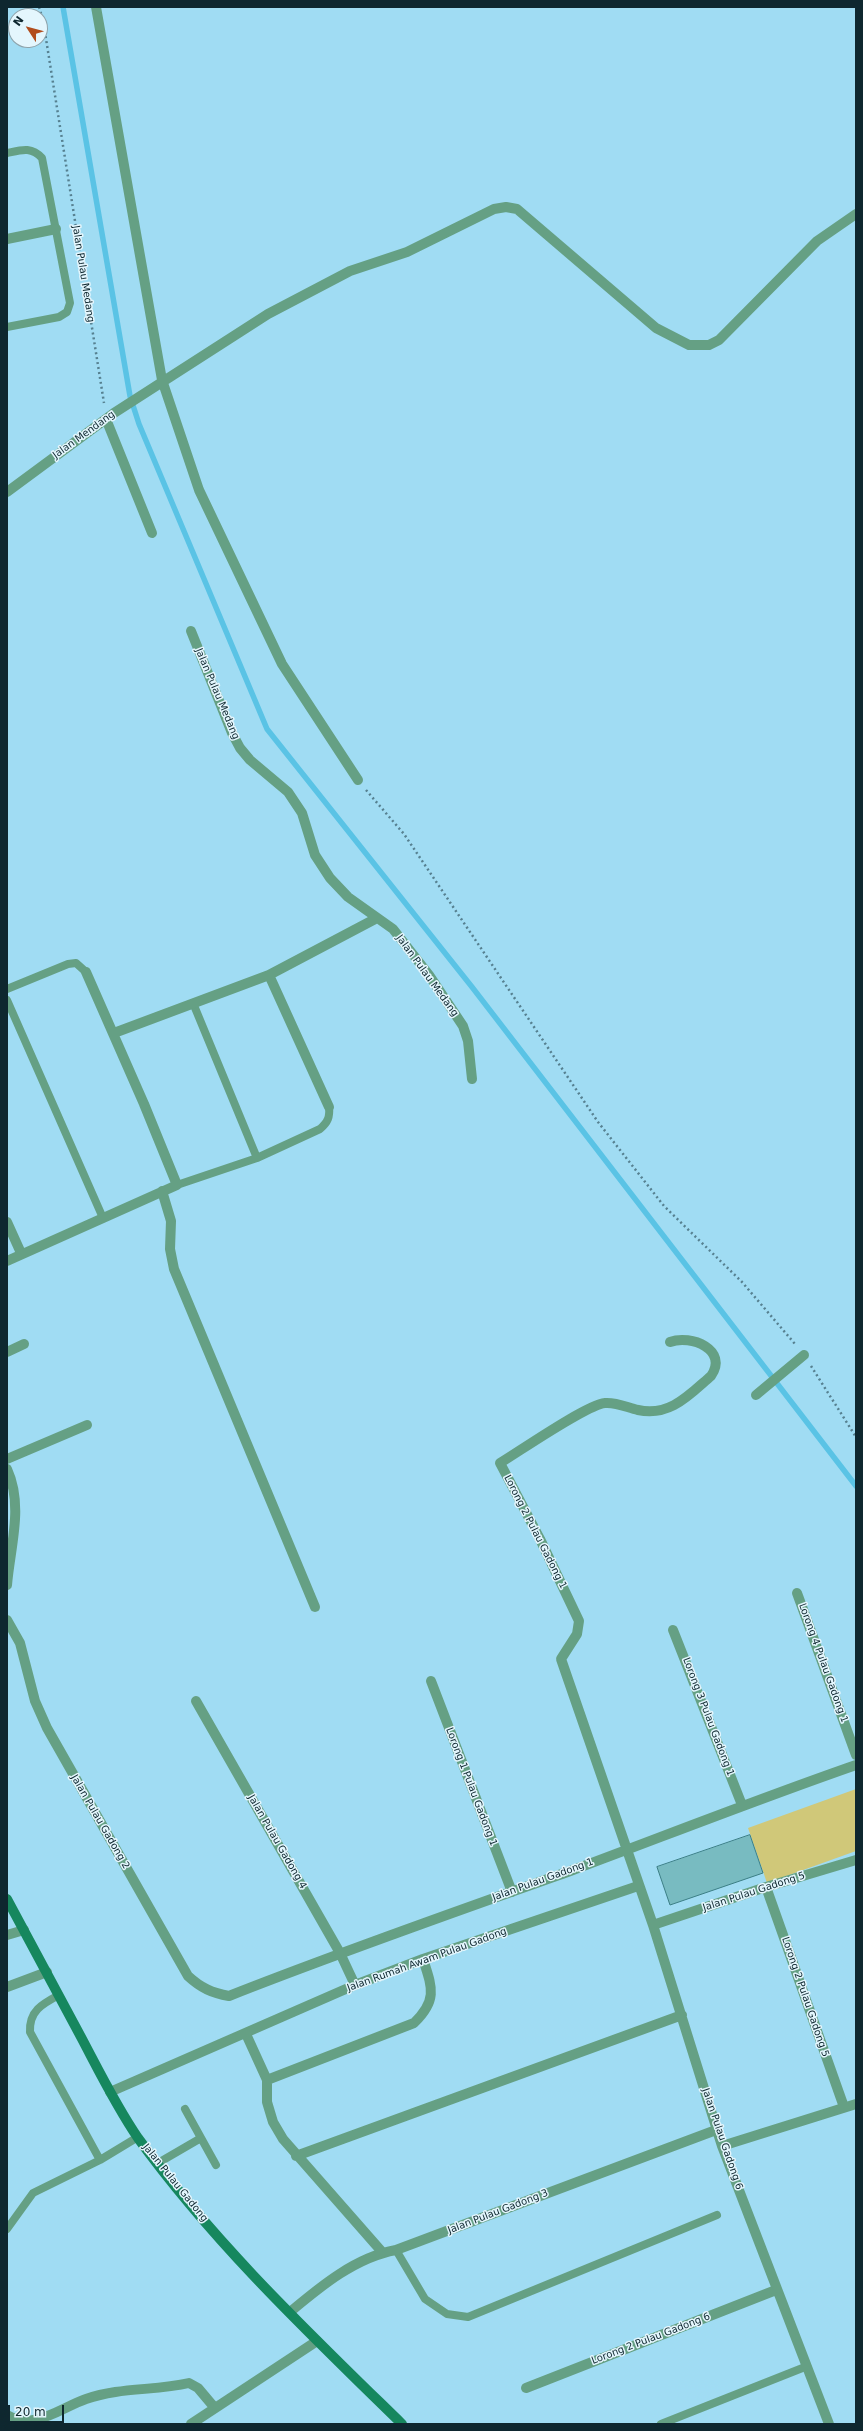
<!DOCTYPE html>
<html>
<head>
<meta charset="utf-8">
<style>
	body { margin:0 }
	#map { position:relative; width:863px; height:2431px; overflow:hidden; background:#a0dcf3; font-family:"DejaVu Sans",sans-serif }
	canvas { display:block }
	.frame { position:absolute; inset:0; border:8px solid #0e272f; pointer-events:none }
	.north { position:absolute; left:8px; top:8px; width:40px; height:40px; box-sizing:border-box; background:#e4f6fd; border:1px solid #8ea3ab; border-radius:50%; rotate:306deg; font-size:11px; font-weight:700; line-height:16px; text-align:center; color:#0e272f }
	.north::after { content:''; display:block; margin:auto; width:14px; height:18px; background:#b14d1d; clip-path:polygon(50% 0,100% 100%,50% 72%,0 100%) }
	.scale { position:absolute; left:8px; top:2405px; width:56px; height:18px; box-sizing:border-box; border:2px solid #0e272f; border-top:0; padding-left:5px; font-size:12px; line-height:14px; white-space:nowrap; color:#0e272f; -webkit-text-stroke:3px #e4f6fd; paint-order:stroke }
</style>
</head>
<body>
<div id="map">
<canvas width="863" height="2431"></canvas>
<div class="frame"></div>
<div class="north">N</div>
<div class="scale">20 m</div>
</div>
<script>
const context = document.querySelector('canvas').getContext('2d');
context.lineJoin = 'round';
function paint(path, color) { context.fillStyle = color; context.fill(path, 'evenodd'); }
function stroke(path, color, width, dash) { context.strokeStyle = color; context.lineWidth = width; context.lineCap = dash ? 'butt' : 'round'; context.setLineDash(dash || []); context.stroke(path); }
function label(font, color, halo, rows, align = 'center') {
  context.font = font + ' "DejaVu Sans",sans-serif'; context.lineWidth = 3; context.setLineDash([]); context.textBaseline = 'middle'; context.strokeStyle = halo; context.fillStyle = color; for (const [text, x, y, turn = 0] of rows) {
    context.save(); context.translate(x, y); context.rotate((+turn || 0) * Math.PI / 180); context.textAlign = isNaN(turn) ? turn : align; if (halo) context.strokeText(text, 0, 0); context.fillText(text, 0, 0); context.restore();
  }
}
paint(new Path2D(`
	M856,1789V1851L767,1883L748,1828Z`), '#d0c879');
stroke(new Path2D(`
	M63,7L130,396L139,424L267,729L472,987L856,1486`), '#5ac3e5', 5.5);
const building = new Path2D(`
	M750,1835L763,1873L670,1905L657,1867Z`);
paint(building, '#78bbc1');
stroke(building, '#3b7e84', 1);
stroke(new Path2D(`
	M39,7L43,20L104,403
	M366,790L404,834L598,1122L664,1206L742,1282L795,1344
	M811,1366L856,1437`), '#568090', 2.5, [2, 3]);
stroke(new Path2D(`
	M7,153C21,150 31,146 42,158L70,303L67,312L59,317L7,327
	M7,989L68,964L76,963L86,972
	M7,1000L103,1218
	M193,1003L257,1158
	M177,1185L257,1158L320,1129C328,1122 330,1117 329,1107
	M59,1995C42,2004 29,2011 30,2032L100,2160
	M185,2109L216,2165
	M158,2163L201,2138
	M7,2229L33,2193L100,2160L138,2137
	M396,2250L425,2299L447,2314L468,2317L717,2215
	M661,2424L805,2367`), '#65a084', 8);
stroke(new Path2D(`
	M96,7L162,380L199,490L282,664L358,780
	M7,239L56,229
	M106,419L152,533
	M7,492L114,413L268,314L350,271L407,252L494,209L506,207L517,209L656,328L689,345H709L719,340L817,241L856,214
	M191,631L232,733L240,748L250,760L288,792L302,813L315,855L330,878L348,897L393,929L429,975L463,1026L468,1041L472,1079
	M269,975L329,1107
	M114,1033L269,975L377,918
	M162,1191L171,1221L170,1249L174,1269L315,1607
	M7,1222L21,1253
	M7,1261L177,1185L144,1104L86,972
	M670,1342C691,1334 729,1350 711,1376C689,1395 670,1417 638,1410C628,1408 617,1402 605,1403C586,1405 520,1451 500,1463L540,1539L579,1621L577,1634L561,1659L653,1925L722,2146L829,2424
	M7,1352L24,1344
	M756,1395L804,1355
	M7,1459L87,1425
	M7,1469C24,1506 10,1547 7,1585
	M797,1593L856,1755
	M7,1620L20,1643L35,1701L47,1728L188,1976C201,1988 212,1993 229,1996C343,1951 458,1911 573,1870C667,1835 761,1798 856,1765
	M673,1630L742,1805
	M431,1681L512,1892
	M196,1701L340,1953L355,1985
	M766,1887L844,2107
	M653,1925L766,1887L856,1860
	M7,1935L24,1930
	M7,1987L47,1972
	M246,2034L267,2080V2102L273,2122L283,2139L383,2253
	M267,2080L414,2023C438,2000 432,1987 423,1959
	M110,2092L355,1985L423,1959L638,1886
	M722,2146L856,2104
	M296,2156L682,2015
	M290,2312C321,2286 356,2257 396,2250L716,2130
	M526,2388L776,2290
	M7,2415C34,2431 60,2408 86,2399C120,2387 155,2391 189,2383L198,2388L214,2407
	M191,2424L317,2341`), '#65a084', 10);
stroke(new Path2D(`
	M7,1899C32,1945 56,1991 81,2037C99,2071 116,2106 138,2138C214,2243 310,2334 402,2424`), '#16875e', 10);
label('10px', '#0e272f', '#e4f6fd', [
	["Jalan Pulau Medang",83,274,81],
	["Jalan Mendang",84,435,-36],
	["Jalan Pulau Medang",217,694,67],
	["Jalan Pulau Medang",427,976,54],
	["Lorong 2 Pulau Gadong 1",535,1532,63],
	["Lorong 4 Pulau Gadong 1",823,1663,70],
	["Lorong 3 Pulau Gadong 1",708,1717,69],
	["Lorong 1 Pulau Gadong 1",471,1787,69],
	["Jalan Pulau Gadong 2",100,1822,60],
	["Jalan Pulau Gadong 4",277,1842,60],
	["Jalan Pulau Gadong 1",543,1880,-20],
	["Jalan Pulau Gadong 5",754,1892,-18],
	["Jalan Rumah Awam Pulau Gadong",427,1960,-20],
	["Lorong 2 Pulau Gadong 5",805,1997,71],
	["Jalan Pulau Gadong 6",722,2139,71],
	["Jalan Pulau Gadong",175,2183,51],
	["Jalan Pulau Gadong 3",498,2212,-21],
	["Lorong 2 Pulau Gadong 6",651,2339,-21]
]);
</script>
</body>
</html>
